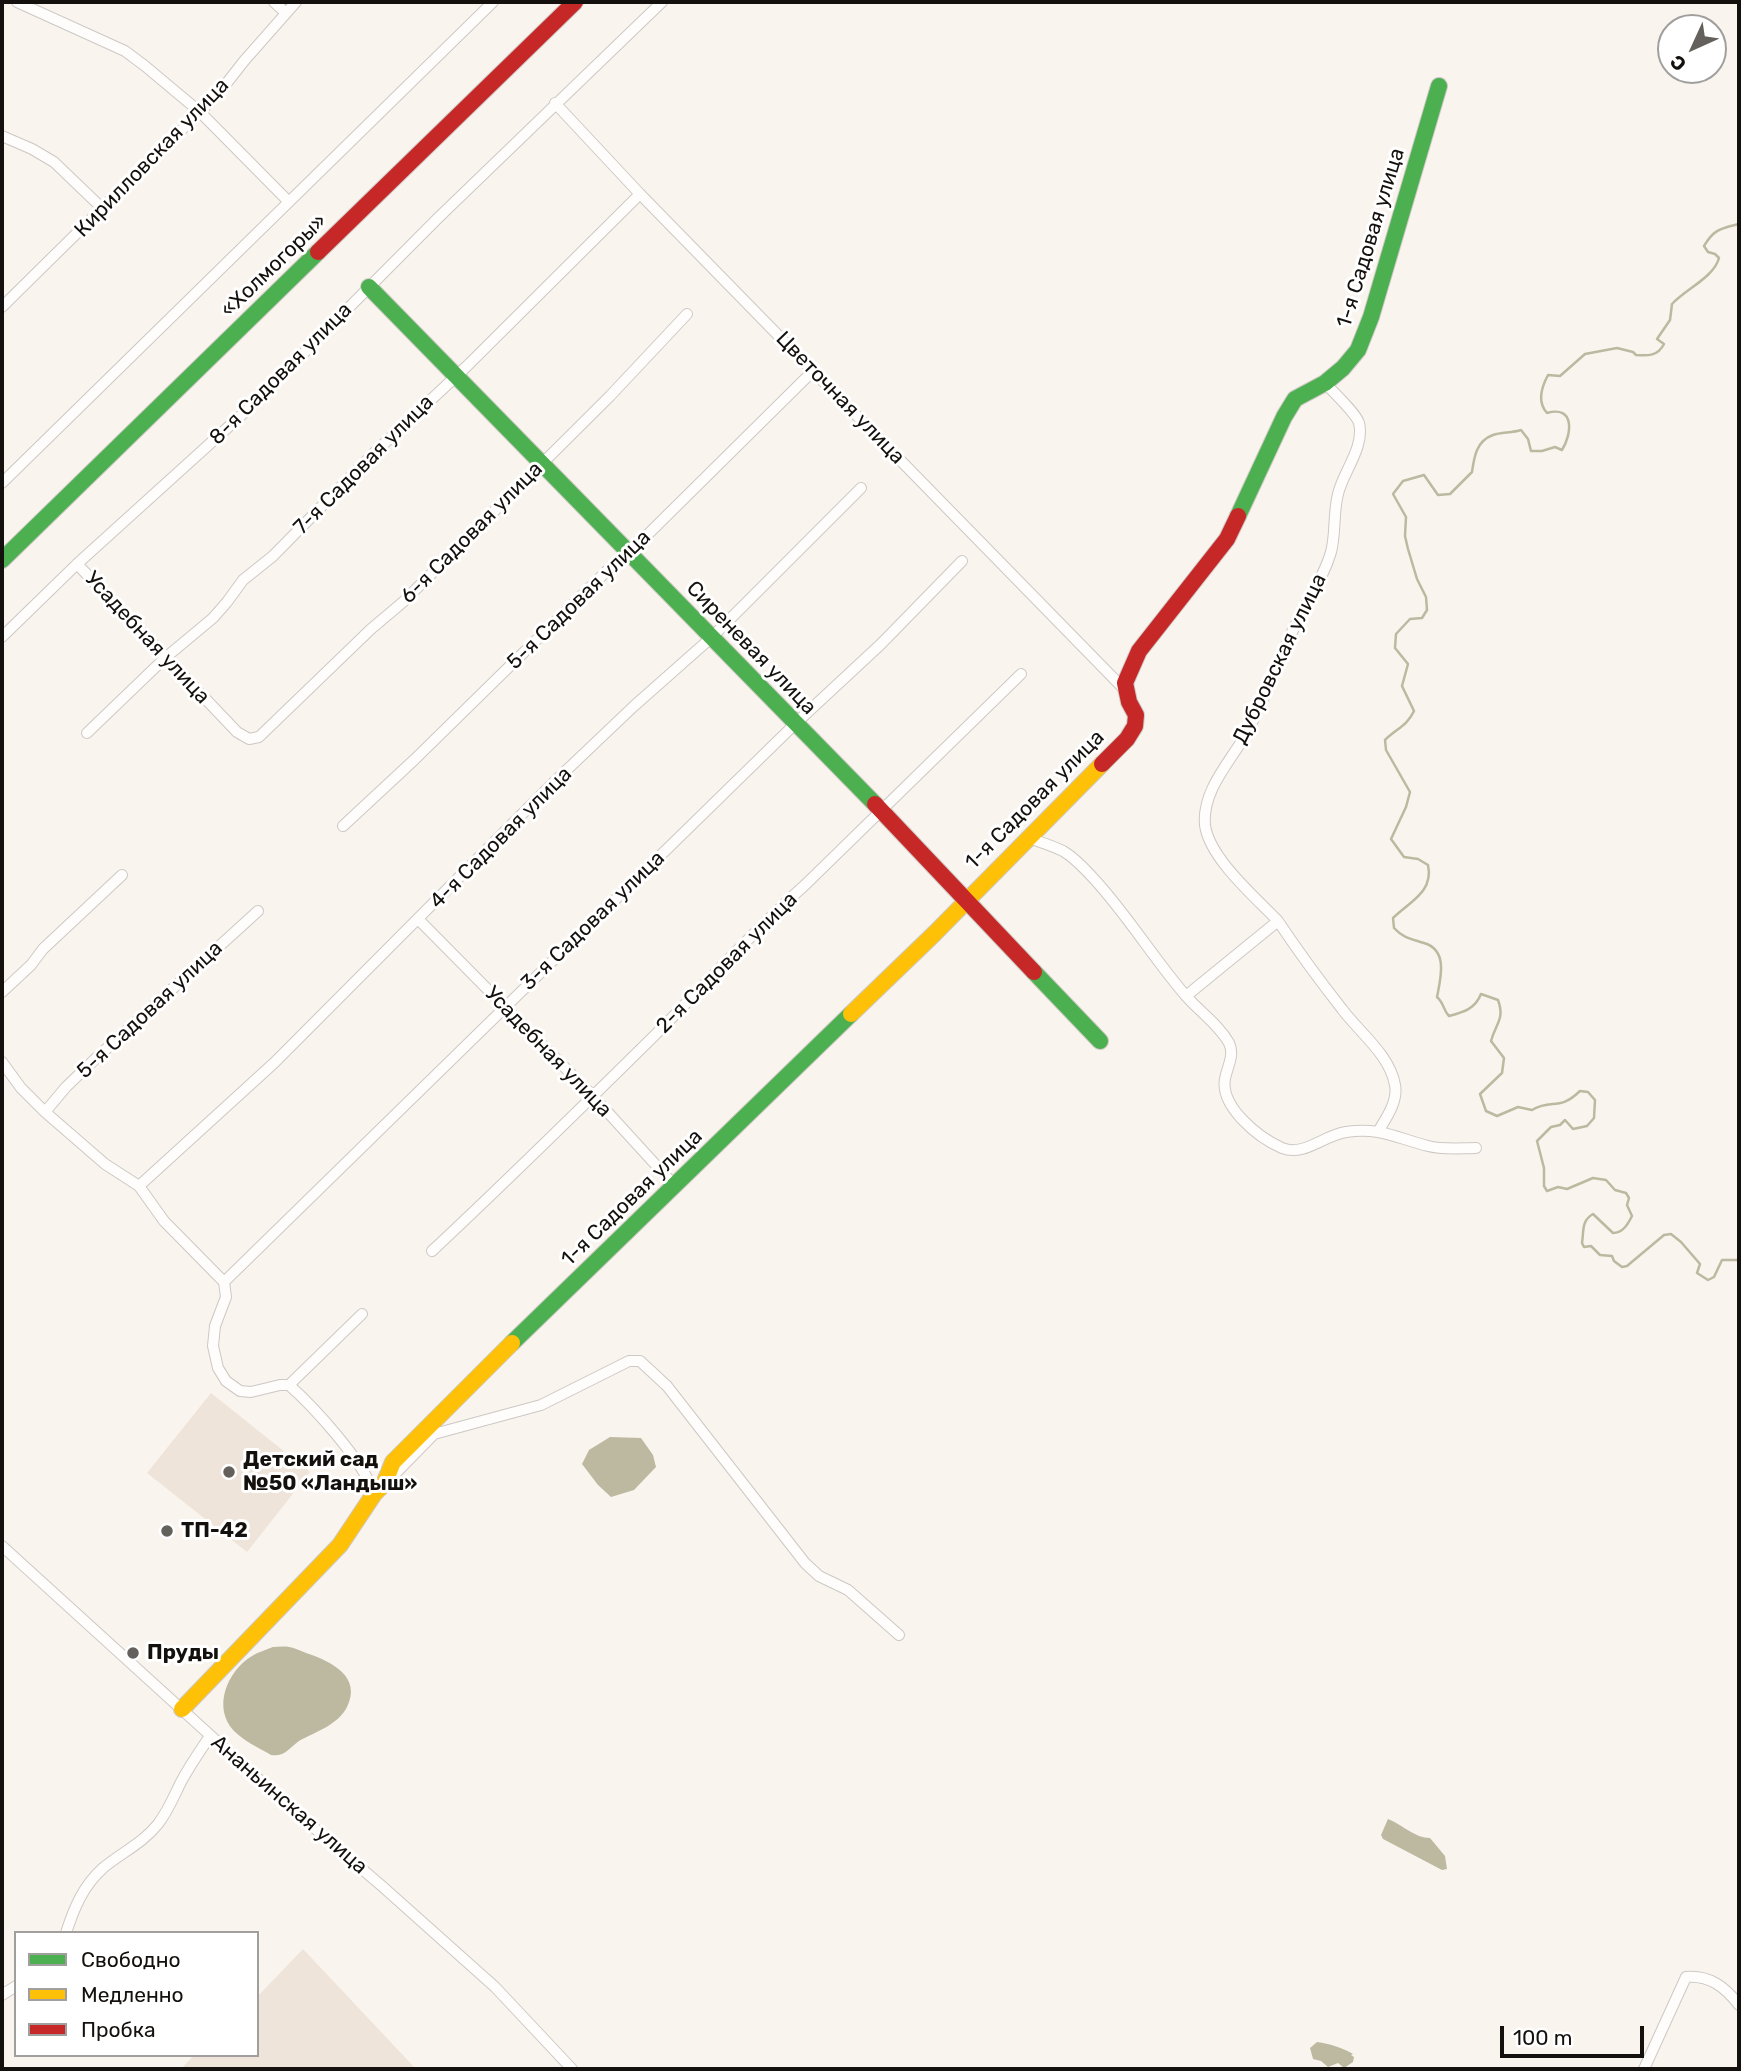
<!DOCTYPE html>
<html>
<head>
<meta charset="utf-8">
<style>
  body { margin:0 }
  #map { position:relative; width:1741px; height:2071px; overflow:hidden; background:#faf4ee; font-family:Rubik,sans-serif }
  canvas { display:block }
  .frame { position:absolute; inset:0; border:4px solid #14100d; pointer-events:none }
  .legend { position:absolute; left:14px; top:1931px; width:245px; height:126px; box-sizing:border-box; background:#fff; border:2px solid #a19f9e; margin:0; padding:9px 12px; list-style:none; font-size:21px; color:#14100d }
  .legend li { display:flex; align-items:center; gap:14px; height:35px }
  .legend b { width:35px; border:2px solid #a19f9e }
  .north { position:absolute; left:1657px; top:14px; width:70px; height:70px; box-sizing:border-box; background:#fff; border:2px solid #a19f9e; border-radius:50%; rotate:225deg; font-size:19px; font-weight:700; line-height:28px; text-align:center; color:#14100d }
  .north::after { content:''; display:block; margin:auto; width:24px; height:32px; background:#64605c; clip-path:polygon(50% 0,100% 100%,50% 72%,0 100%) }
  .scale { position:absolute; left:1500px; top:2026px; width:144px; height:32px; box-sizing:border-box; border:4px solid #14100d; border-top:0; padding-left:9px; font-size:21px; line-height:24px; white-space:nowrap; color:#14100d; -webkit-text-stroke:5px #fff; paint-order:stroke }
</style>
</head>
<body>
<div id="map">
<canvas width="1741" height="2071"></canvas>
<div class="frame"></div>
<ul class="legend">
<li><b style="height:9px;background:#4caf50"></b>Свободно</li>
<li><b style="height:9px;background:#ffc107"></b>Медленно</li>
<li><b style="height:9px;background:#c62828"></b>Пробка</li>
</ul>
<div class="north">С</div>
<div class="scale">100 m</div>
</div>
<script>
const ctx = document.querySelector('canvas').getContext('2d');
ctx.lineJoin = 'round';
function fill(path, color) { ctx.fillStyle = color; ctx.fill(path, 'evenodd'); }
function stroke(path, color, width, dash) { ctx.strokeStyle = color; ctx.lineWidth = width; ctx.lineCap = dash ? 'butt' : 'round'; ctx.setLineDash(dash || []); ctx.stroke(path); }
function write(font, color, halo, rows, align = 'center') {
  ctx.font = font + ' Rubik,sans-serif'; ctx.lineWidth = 6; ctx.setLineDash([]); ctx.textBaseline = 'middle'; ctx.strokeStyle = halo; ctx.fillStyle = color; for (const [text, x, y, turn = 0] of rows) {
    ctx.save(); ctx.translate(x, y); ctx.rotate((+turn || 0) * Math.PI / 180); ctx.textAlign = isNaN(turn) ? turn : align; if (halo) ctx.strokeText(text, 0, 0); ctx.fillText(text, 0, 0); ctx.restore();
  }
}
fill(new Path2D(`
  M211,1393L310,1472L247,1552L147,1473Z
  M303,1949L416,2069H181L194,2055H257V1997Z`), '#efe4d9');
fill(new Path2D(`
  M610,1437L641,1438L653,1455L656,1467L634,1490L611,1497L598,1485L582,1464L589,1450Z
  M273,1647C278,1647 284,1646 289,1647C296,1648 303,1652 309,1654C332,1662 362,1677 347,1707C338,1725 315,1732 299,1741C289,1748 285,1757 271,1755C259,1748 244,1741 234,1731C212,1708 227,1671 252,1656C258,1652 266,1650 273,1647Z
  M1388,1819C1403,1825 1415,1838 1430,1838L1445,1856L1447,1869L1442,1870L1383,1839L1381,1835Z
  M1317,2042C1330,2044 1341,2047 1353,2054L1351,2055L1354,2057L1353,2062L1344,2068L1338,2063L1328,2067L1321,2061L1313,2059L1310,2048Z`), '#bcb9a0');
stroke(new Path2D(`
  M1739,224C1720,229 1714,229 1704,246L1708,252L1715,254L1719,258C1714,277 1686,289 1672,304L1670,320L1657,339L1664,344C1658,356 1648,356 1636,355L1633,352L1617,348L1585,354L1560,376L1548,375C1541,388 1537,402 1547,413C1575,405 1572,434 1562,450L1555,447L1542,451H1531L1528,439L1521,430C1512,433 1501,432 1493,435C1476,441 1474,458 1472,472L1450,494L1438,495L1424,475L1403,481L1393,494L1406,517L1405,536L1408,549L1417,579L1426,597L1427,610L1422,618L1410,619L1396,634L1395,648L1408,664L1402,686L1414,711C1407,726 1396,729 1385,740L1386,750L1410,792L1406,807L1391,839L1404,857L1418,859L1428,865C1434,892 1409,902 1393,918L1394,928C1403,938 1412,939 1424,943C1448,950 1441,977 1437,997C1444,1003 1443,1010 1449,1016C1464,1012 1475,1009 1481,994L1498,1000C1505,1019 1496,1023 1491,1041L1504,1058L1502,1073L1480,1094L1486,1111L1497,1116L1518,1107L1532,1110C1553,1098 1558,1112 1580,1091L1588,1092L1595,1100L1594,1118L1587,1126L1573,1129L1565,1120L1560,1125L1551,1127L1537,1141L1544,1168V1186L1547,1191L1558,1187L1567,1189L1593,1178L1606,1180L1615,1190L1626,1193L1629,1198L1627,1205L1632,1216C1628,1224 1623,1233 1613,1233L1593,1214C1581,1221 1584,1231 1582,1243L1584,1247L1591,1246L1600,1255L1612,1256L1614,1261L1622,1267L1627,1266L1664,1235L1671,1234L1681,1242L1700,1264L1697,1273L1708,1280L1714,1277L1722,1260H1739`), '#bcb9a0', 2.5);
const street = new Path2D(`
  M17,2L125,51L145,66L200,112L289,202
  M274,2L286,13
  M555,103L640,194L1126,691
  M2,136L32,149L54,162L103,209
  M2,307L219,93L244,61L296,2
  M2,483L493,2
  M77,564L237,732L249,739L259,737L371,629L403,602L610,396L687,314
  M2,637L77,564L246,411L438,218L662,2
  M87,733L165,658L213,618L227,602L243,580L273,556L374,453L466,367L640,194
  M343,826L414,760L617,561L629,553L813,371
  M1029,838C1040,842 1053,846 1063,851C1075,858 1086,870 1095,880C1128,916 1154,959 1186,996C1200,1012 1219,1025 1229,1043C1235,1055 1227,1067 1225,1079C1220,1107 1259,1138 1282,1148C1304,1157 1324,1135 1346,1132C1381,1127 1396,1138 1428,1146C1443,1150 1461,1148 1476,1148
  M419,920L592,1095L675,1186
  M1278,921C1256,898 1209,858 1205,825C1202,792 1228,764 1243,739C1264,704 1276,664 1294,628C1306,601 1323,580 1331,552C1336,533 1333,513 1338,494C1343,472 1365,447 1359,423C1356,413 1333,392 1325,383
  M2,992L31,965L43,949L122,875
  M1186,996L1278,921C1298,951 1320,981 1342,1009C1359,1032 1390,1055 1395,1085C1398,1101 1387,1117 1379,1130
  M2,1062L21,1088L45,1112L105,1164L139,1186L164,1221L224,1282L226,1297L215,1326L213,1346L218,1368L226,1381L240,1391L251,1392L280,1385H289C314,1407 365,1463 374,1494
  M45,1112L66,1087L93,1061L258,911
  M139,1186L274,1063L553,783L634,706L712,637L861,488
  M432,1251C508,1180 581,1108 654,1036C705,985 752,932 805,885L1021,674
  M224,1282L796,723L881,644L962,561
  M289,1385L362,1314
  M389,1480L434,1434L541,1405L629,1361H640L667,1386L805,1563L819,1576L848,1590L899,1635
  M2,1546L277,1796L383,1887L495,1987L572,2069
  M66,1933C74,1908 83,1886 103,1868C121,1853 143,1843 158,1824C168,1811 174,1796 181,1782C190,1765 200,1751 210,1736
  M2,1995L16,1986
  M1644,2069L1686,1977C1710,1975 1725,1987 1739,2005`);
const fast = new Path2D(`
  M369,287L875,804
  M1238,516L1284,417L1295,399L1325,383L1343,368L1358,350L1371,317L1439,86
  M2,560L318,252
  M1034,972L1100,1041
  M512,1343L851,1014`);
const slow = new Path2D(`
  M851,1014L934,934L1102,764
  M182,1709L340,1545L374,1494L384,1484L393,1462L512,1343`);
const jam = new Path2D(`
  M318,252L575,2
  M1102,764L1127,739L1135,726L1136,715L1129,702L1125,683L1139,651L1227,539L1238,516
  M875,804L1034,972`);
stroke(street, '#ccc8c4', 12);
stroke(fast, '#ccc8c4', 18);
stroke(slow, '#ccc8c4', 18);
stroke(jam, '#ccc8c4', 18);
stroke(street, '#fefdfc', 10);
stroke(fast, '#4caf50', 16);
stroke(slow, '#ffc107', 16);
stroke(jam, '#c62828', 16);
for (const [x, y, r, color] of [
  [229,1472,7,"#64605c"],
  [167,1531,7,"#64605c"],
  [133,1653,7,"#64605c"]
]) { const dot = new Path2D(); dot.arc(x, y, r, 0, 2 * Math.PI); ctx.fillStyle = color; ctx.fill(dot); stroke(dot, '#fff', 2.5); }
write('21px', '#14100d', '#fff', [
  ["Кирилловская улица",152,158,-46],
  ["1-я Садовая улица",1371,238,-73],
  ["«Холмогоры»",274,266,-44],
  ["8-я Садовая улица",281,374,-45],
  ["Цветочная улица",840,398,46],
  ["7-я Садовая улица",364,465,-45],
  ["6-я Садовая улица",472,533,-45],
  ["5-я Садовая улица",579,600,-44],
  ["Усадебная улица",147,638,47],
  ["Сиреневая улица",751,648,46],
  ["Дубровская улица",1280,659,-64],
  ["1-я Садовая улица",1035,800,-45],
  ["4-я Садовая улица",501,838,-45],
  ["3-я Садовая улица",593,921,-44],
  ["2-я Садовая улица",727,963,-45],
  ["5-я Садовая улица",150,1010,-43],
  ["Усадебная улица",548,1052,46],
  ["1-я Садовая улица",632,1198,-44],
  ["Ананьинская улица",289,1805,41]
]);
write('bold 21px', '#14100d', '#fff', [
  ["Детский сад",243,1460],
  ["№50 «Ландыш»",243,1484],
  ["ТП-42",181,1531],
  ["Пруды",147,1653]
], 'left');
</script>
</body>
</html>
